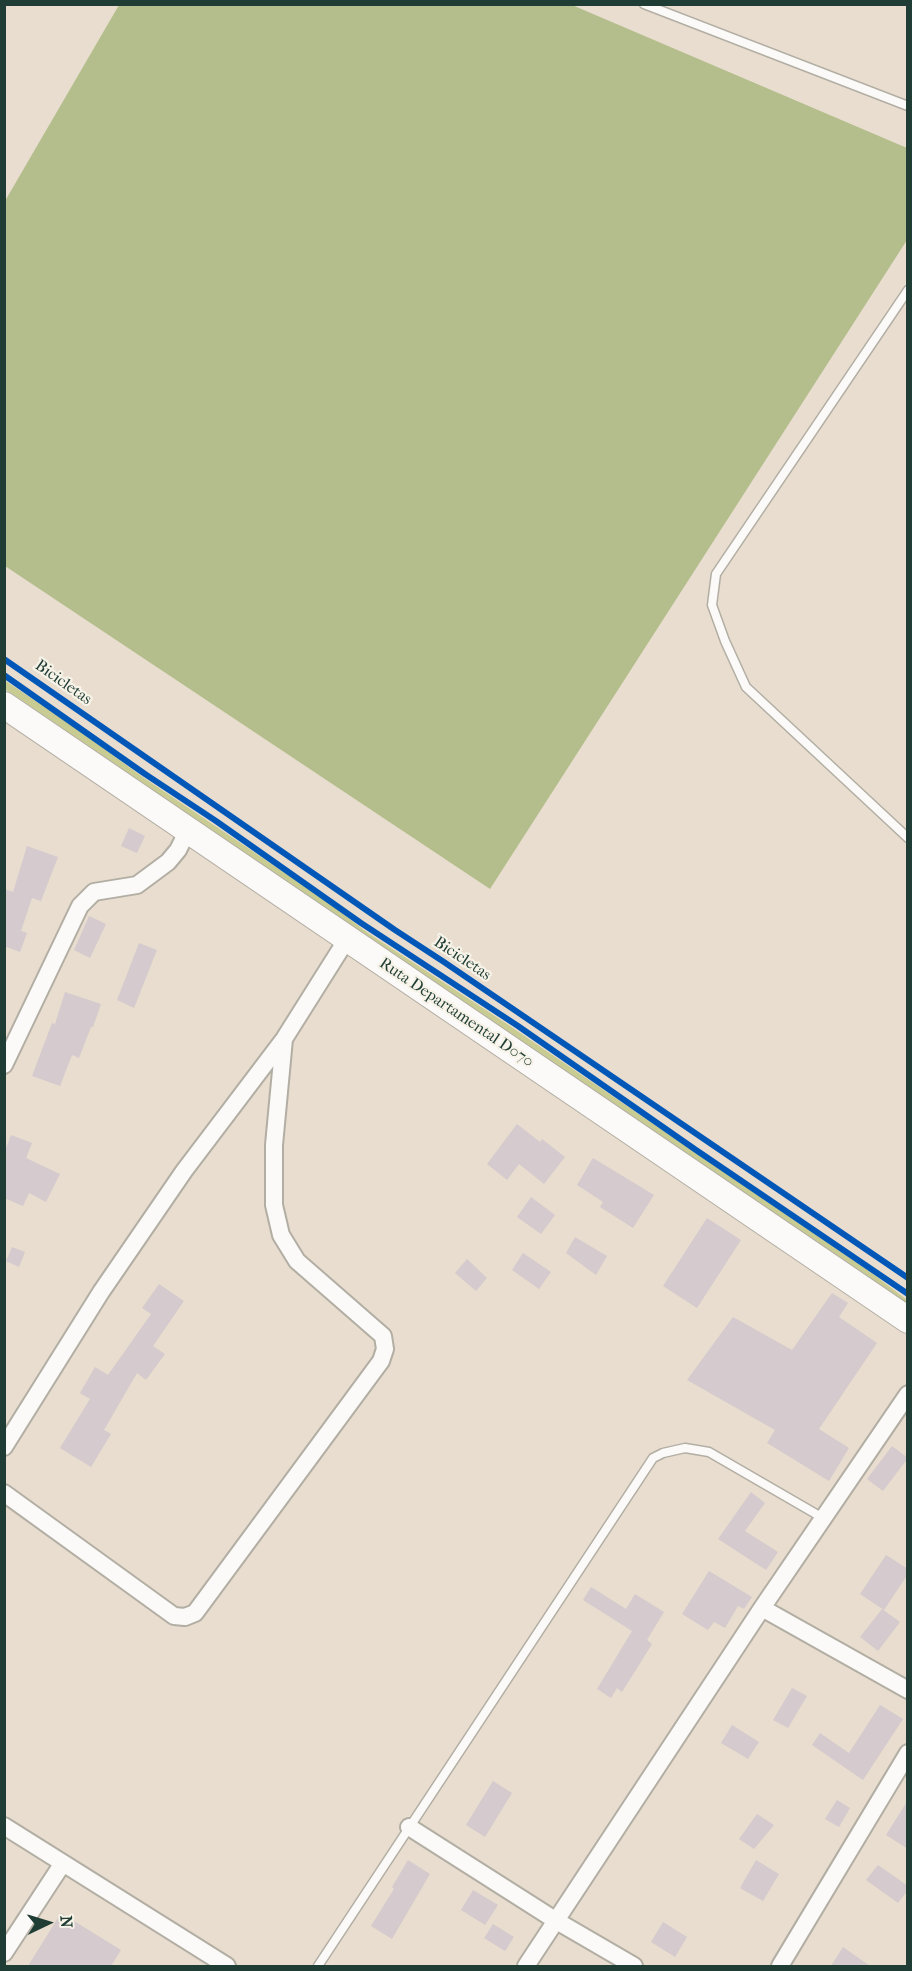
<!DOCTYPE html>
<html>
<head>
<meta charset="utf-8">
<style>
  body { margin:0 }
  #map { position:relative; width:912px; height:1971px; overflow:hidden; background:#e8ddce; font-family:"IM FELL French Canon",serif }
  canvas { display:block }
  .frame { position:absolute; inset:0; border:6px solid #1f3d34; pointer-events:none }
  .north { position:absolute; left:18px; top:1893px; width:60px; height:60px; -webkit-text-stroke:4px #f7f3e8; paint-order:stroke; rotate:86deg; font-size:16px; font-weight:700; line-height:24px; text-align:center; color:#1f3d34 }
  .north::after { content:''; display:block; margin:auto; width:21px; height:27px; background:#1f3d34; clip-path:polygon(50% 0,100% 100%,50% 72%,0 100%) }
</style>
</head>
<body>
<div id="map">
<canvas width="912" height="1971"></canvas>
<div class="frame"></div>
<div class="north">N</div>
</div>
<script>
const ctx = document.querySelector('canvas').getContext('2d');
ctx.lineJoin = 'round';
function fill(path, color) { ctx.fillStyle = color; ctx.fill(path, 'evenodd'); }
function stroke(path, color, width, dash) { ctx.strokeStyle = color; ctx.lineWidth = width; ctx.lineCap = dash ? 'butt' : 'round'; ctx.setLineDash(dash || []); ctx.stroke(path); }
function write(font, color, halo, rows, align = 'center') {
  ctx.font = font + ' "IM FELL French Canon",serif'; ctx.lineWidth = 4.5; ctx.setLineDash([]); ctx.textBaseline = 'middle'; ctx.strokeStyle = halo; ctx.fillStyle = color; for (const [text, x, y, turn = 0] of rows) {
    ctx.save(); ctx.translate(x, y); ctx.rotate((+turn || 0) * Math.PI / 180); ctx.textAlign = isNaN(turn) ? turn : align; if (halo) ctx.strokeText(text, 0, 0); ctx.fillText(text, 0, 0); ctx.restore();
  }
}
fill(new Path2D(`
  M4,680L70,724L144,778L322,898L368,933L504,1022L873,1274L907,1300V1309L5,689Z`), '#c8cb92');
fill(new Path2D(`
  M119,5H572L907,148V240L490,889L5,566V201Z`), '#b4be8c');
fill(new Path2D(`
  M129,828L145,836L137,853L121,846Z
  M27,846L58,857L41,901L32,898L21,931L27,933L20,952L4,946V889L13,892Z
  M89,916L106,924L90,958L74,950Z
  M139,943L157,950L134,1008L117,1000Z
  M65,992L101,1004L93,1027H91L79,1058L72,1055L60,1086L32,1076L52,1023L55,1024Z
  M517,1124L540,1142L542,1139L565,1157L544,1184L519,1164L507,1180L487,1164Z
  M11,1135L32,1143L26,1158L60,1174L46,1202L29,1193L23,1206L4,1198V1153Z
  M593,1158L654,1195L633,1228L600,1207L603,1202L577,1185Z
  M531,1197L555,1215L541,1234L517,1217Z
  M707,1218L741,1240L697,1308L663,1286Z
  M575,1237L607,1256L596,1275L566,1253Z
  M12,1247L25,1252L19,1267L6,1261Z
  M523,1253L551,1272L539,1289L512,1270Z
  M467,1259L487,1278L476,1291L455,1273Z
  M159,1284L184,1301L153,1346L165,1354L146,1380L137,1373L104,1430L111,1434L91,1467L60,1448L90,1399L80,1393L95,1367L108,1375L151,1314L142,1308Z
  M832,1293L848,1303L839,1317L877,1343L819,1429L849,1448L829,1481L767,1443L775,1430L687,1380L733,1317L792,1350Z
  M892,1446L908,1458L883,1491L867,1479Z
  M751,1492L765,1503L745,1531L778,1552L766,1570L718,1539Z
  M886,1555L908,1569V1574L884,1610L860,1594Z
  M709,1571L752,1597L744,1609L738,1606L725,1628L714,1622L708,1630L682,1614Z
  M591,1587L626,1609L635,1594L664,1612L647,1640L652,1644L639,1665L622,1692L617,1688L611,1698L597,1689L632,1631L583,1600Z
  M882,1609L900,1622L878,1651L860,1637Z
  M792,1688L807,1696L788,1728L773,1720Z
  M880,1705L903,1719L863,1780L812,1745L820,1733L849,1753Z
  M732,1725L759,1742L748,1759L721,1743Z
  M493,1781L512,1793L485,1837L466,1825Z
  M837,1800L850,1808L839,1827L825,1819Z
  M908,1800V1849L886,1835Z
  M757,1814L774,1825L754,1849L739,1839Z
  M408,1860L430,1874L392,1939L371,1926L394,1889L392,1887Z
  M756,1860L779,1874L763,1901L740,1888Z
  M878,1865L908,1886V1890L898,1903L866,1880Z
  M473,1890L498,1905L485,1925L461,1910Z
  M61,1913L121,1950L111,1966H28Z
  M663,1922L687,1937L675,1957L651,1942Z
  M493,1924L514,1937L505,1951L484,1938Z
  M843,1947L870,1966H831Z`), '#d5cacd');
const service = new Path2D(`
  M644,4L908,106
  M908,290L716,574L712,605L725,641L746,687L908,838
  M318,1966L653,1458L663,1453L685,1448L709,1452L823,1518`);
const minor = new Path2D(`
  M4,1065L80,906L94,892L137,885L168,862L178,850L188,830
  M4,1447L101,1292L184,1171L284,1039L347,939
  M4,1493L174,1616L185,1617L195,1613L381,1361L385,1349L383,1336L297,1261L281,1235L274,1205V1145L284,1039
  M762,1608L908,1690
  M4,1826L227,1966
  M409,1827L555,1920L634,1966
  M4,1953L63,1863
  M526,1966L762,1608L908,1394
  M780,1966L908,1753`);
const primary = new Path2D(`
  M4,705L908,1320`);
stroke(service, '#b2aea4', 11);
stroke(minor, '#b2aea4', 20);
stroke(primary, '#b2aea4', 28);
stroke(service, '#fcfaf8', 8);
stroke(minor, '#fcfaf8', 16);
stroke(primary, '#fcfaf8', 26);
stroke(new Path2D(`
  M4,659L395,930L444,962L908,1278
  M4,675L145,774L216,821L361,923L518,1026L696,1150L908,1294`), '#0057b8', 6);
write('16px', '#1f3d34', '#f7f3e8', [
  ["Bicicletas",63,683,35],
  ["Bicicletas",462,959,34],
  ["Ruta Departamental D070",456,1013,34]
]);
</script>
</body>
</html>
